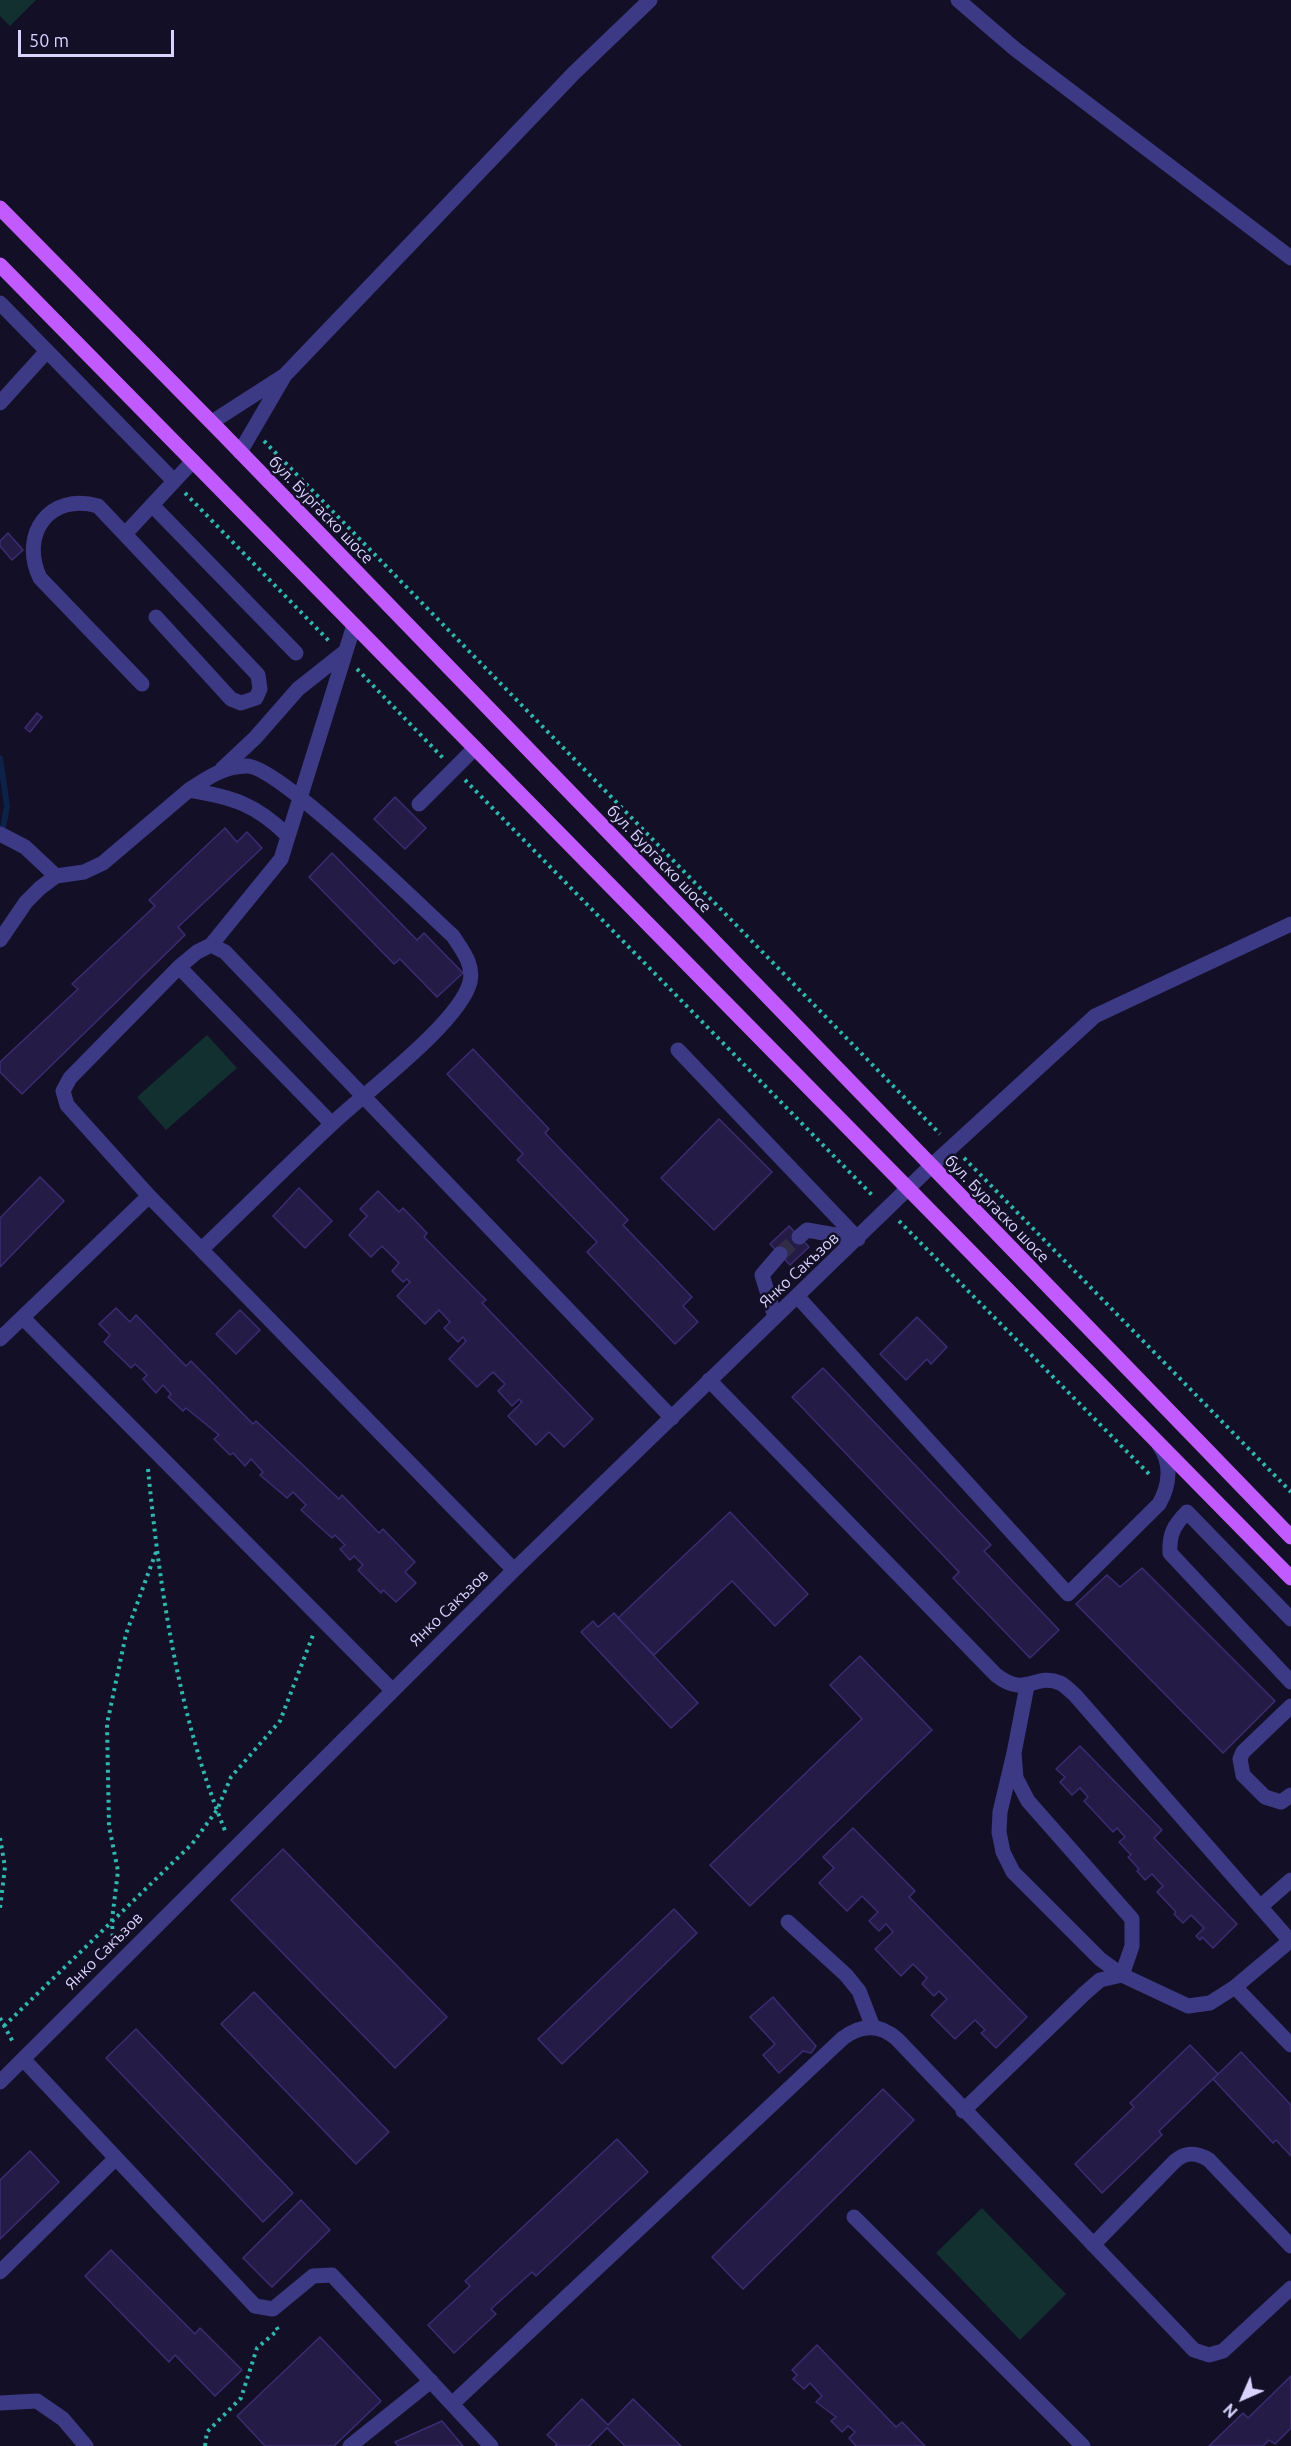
<!DOCTYPE html>
<html>
<head>
<meta charset="utf-8">
<style>
  body { margin:0 }
  #map { position:relative; width:1291px; height:2446px; overflow:hidden; background:#130f26; font-family:Ubuntu,sans-serif }
  canvas { display:block }
  .north { position:absolute; left:1213px; top:2368px; width:60px; height:60px; -webkit-text-stroke:4px #130f26; paint-order:stroke; rotate:225deg; font-size:16px; font-weight:700; line-height:24px; text-align:center; color:#d9d4ff }
  .north::after { content:''; display:block; margin:auto; width:21px; height:27px; background:#d9d4ff; clip-path:polygon(50% 0,100% 100%,50% 72%,0 100%) }
  .scale { position:absolute; left:18px; top:30px; width:156px; height:27px; box-sizing:border-box; border:3px solid #d9d4ff; border-top:0; padding-left:8px; font-size:18px; line-height:21px; white-space:nowrap; color:#d9d4ff; -webkit-text-stroke:4px #130f26; paint-order:stroke }
</style>
</head>
<body>
<div id="map">
<canvas width="1291" height="2446"></canvas>
<div class="north">N</div>
<div class="scale">50 m</div>
</div>
<script>
const ctx = document.querySelector('canvas').getContext('2d');
ctx.lineJoin = 'round';
function fill(path, color) { ctx.fillStyle = color; ctx.fill(path, 'evenodd'); }
function stroke(path, color, width, dash) { ctx.strokeStyle = color; ctx.lineWidth = width; ctx.lineCap = dash ? 'butt' : 'round'; ctx.setLineDash(dash || []); ctx.stroke(path); }
function write(font, color, halo, rows, align = 'center') {
  ctx.font = font + ' Ubuntu,sans-serif'; ctx.lineWidth = 5; ctx.setLineDash([]); ctx.textBaseline = 'middle'; ctx.strokeStyle = halo; ctx.fillStyle = color; for (const [text, x, y, turn = 0] of rows) {
    ctx.save(); ctx.translate(x, y); ctx.rotate((+turn || 0) * Math.PI / 180); ctx.textAlign = isNaN(turn) ? turn : align; if (halo) ctx.strokeText(text, 0, 0); ctx.fillText(text, 0, 0); ctx.restore();
  }
}
fill(new Path2D(`
  M0,0H36L10,26L0,16Z
  M207,1035L237,1068L166,1130L137,1097Z
  M982,2208L1066,2294L1020,2340L936,2253Z`), '#12302f');
stroke(new Path2D(`
  M0,758L7,806L2,833`), '#0c2248', 6);
const building = new Path2D(`
  M8,533L23,550L12,560L0,546V541Z
  M37,713L42,717L30,732L25,728Z
  M395,797L426,828L405,849L374,819Z
  M225,828L237,842L247,832L262,848L178,927L185,935L22,1094L0,1072V1062L78,989L72,984L155,906L149,900Z
  M332,853L417,940L424,933L463,973L437,997L400,959L394,964L309,877Z
  M473,1049L549,1129L545,1133L628,1220L623,1225L692,1297L683,1306L698,1322L675,1344L587,1252L597,1242L517,1160L523,1154L447,1074Z
  M719,1119L772,1172L714,1230L661,1178Z
  M40,1177L64,1201L0,1267V1218Z
  M299,1188L332,1221L305,1248L273,1216Z
  M378,1191L399,1212L403,1208L427,1233L424,1237L486,1300L482,1303L593,1419L564,1447L549,1432L536,1445L508,1416L522,1402L519,1399L512,1406L498,1391L505,1384L493,1372L477,1387L449,1359L466,1341L463,1337L458,1342L444,1328L450,1322L439,1310L425,1324L397,1296L410,1282L407,1279L403,1282L392,1271L399,1263L382,1246L371,1257L349,1235L367,1216L360,1209Z
  M789,1226L809,1247L790,1265L770,1244Z
  M116,1308L130,1322L136,1315L186,1366L191,1361L253,1424L256,1421L339,1499L342,1495L379,1533L383,1529L415,1562L405,1572L416,1583L396,1602L383,1590L381,1593L358,1570L363,1565L354,1556L350,1560L340,1549L345,1545L335,1535L332,1538L301,1510L306,1505L293,1492L287,1498L260,1475L263,1472L251,1459L245,1466L233,1453L230,1455L214,1439L219,1435L186,1408L183,1411L168,1397L171,1394L163,1385L156,1393L143,1379L147,1375L135,1364L131,1368L104,1342L110,1335L99,1324Z
  M240,1310L260,1330L236,1354L216,1334Z
  M917,1317L947,1347L931,1364L927,1359L906,1380L880,1354Z
  M823,1368L991,1545L984,1551L1059,1630L1030,1658L953,1578L959,1572L792,1397Z
  M730,1512L808,1594L775,1626L732,1581L654,1655L618,1618Z
  M1142,1568L1275,1701L1223,1753L1076,1604L1107,1575L1120,1587Z
  M614,1613L698,1703L671,1728L581,1632L593,1621L598,1627Z
  M860,1656L932,1730L750,1906L710,1865L862,1719L830,1685Z
  M1080,1746L1162,1830L1154,1838L1237,1924L1213,1948L1202,1937L1200,1940L1196,1936L1204,1928L1191,1915L1183,1923L1174,1914L1176,1912L1157,1892L1163,1886L1152,1874L1145,1880L1137,1871L1139,1869L1128,1857L1131,1855L1119,1842L1125,1837L1117,1828L1113,1832L1084,1801L1088,1797L1080,1788L1072,1795L1060,1782L1065,1777L1056,1769Z
  M853,1828L915,1891L909,1897L1027,2017L996,2048L981,2033L985,2030L975,2020L955,2039L931,2015L947,1999L939,1991L934,1996L922,1984L927,1978L913,1964L901,1976L875,1949L893,1932L886,1924L879,1931L869,1921L878,1912L862,1896L847,1911L819,1883L834,1868L823,1857Z
  M283,1849L447,2017L395,2068L231,1900Z
  M674,1909L697,1933L562,2064L538,2039Z
  M254,1992L389,2132L356,2164L221,2024Z
  M773,1997L816,2046L811,2053L803,2051L779,2073L763,2055L775,2044L750,2017Z
  M136,2029L293,2193L263,2222L106,2058Z
  M1190,2045L1218,2074L1159,2131L1162,2135L1102,2193L1075,2164L1134,2107L1130,2103Z
  M1241,2052L1291,2105V2156L1276,2140L1273,2143L1213,2079Z
  M883,2089L914,2120L743,2289L712,2257Z
  M617,2139L648,2172L536,2276L532,2272L491,2309L496,2314L454,2353L428,2325L470,2286L465,2281Z
  M30,2151L59,2182L0,2239V2180Z
  M301,2200L330,2230L272,2287L243,2258Z
  M111,2250L195,2334L200,2328L242,2370L215,2396L175,2355L169,2362L85,2276Z
  M320,2337L381,2401L334,2446H265L237,2416Z
  M817,2345L896,2427L902,2422L925,2446H856L849,2438L855,2432L848,2426L842,2432L831,2421L836,2417L816,2402L822,2396L810,2383L804,2389L793,2379L797,2375L792,2370Z
  M1291,2376V2428L1275,2444L1269,2440L1263,2446H1209L1243,2413L1248,2418Z
  M582,2399L608,2425L633,2399L681,2446H625L607,2428L589,2446H555L557,2444L547,2435Z
  M442,2421L463,2446H398L395,2442Z`);
fill(building, '#241b47');
stroke(building, '#3b2d73', 1.5);
stroke(new Path2D(`
  M780,1254L799,1237`), '#312d47', 15, [15, 8]);
stroke(new Path2D(`
  M264,441L940,1134
  M185,493L330,642
  M357,669L443,758
  M465,780L874,1197
  M964,1158L1291,1492
  M899,1221L1151,1476
  M148,1469C160,1592 179,1719 226,1833
  M0,1838L5,1867L0,1908
  M113,1944L112,1920L118,1871L109,1826L107,1724L126,1634L156,1552
  M0,2018L14,2044
  M4,2026L192,1844L217,1810L231,1777L280,1721L313,1635
  M205,2446L207,2432L241,2398L257,2348L278,2330L276,2326`), '#2fb8b0', 4, [3, 4.5]);
stroke(new Path2D(`
  M958,0L1015,49L1291,258
  M0,303L47,351
  M285,375L574,73L650,0
  M0,403L47,351L174,481
  M212,422L285,375L240,452
  M152,505L296,653
  M126,533L193,461
  M142,684L40,578C19,534 50,492 98,506L258,675L260,689L256,698L241,703L231,699L156,617
  M222,769L255,738L298,689L346,651
  M189,790C207,778 224,766 247,766C279,766 421,907 453,936C462,950 474,964 470,982C460,1022 367,1091 334,1122C290,1163 247,1206 203,1248
  M419,804L475,748
  M0,834L25,847L56,876
  M0,940L26,902L40,888L56,876L84,872L103,863L189,790C232,797 256,804 288,836
  M211,945L281,859L354,625
  M179,967L332,1124
  M678,1050L858,1239
  M799,1237L807,1230L858,1239
  M797,1296L1068,1594L1159,1504C1170,1485 1172,1463 1159,1445
  M775,1317L762,1275L780,1254
  M23,1318L391,1689
  M0,1339L149,1196
  M709,1380L996,1675C1027,1699 1034,1672 1060,1683C1065,1685 1070,1691 1075,1695L1291,1942
  M514,1570L149,1196L67,1105L63,1091L70,1078L179,967L197,952L211,945L225,952L672,1418
  M1291,1619L1187,1512C1174,1525 1169,1534 1170,1553L1291,1682
  M1027,1686L1014,1753L1016,1778L1028,1801L1132,1919V1946L1122,1975
  M1291,1706L1243,1752L1240,1759L1243,1775L1265,1797L1281,1802L1291,1795
  M1014,1753L1000,1812L999,1832L1003,1852L1013,1872L1100,1959L1122,1975L1188,2006L1210,2003L1235,1987L1291,1940
  M1260,1907L1291,1880
  M788,1922L846,1975L859,1991L873,2027
  M1235,1987L1291,2045
  M23,2059L255,2306L273,2309L313,2276L332,2275L491,2446
  M0,2082L514,1570L930,1167L1095,1016L1291,924
  M963,2111L1085,1993L1100,1980L1122,1975
  M854,2217L1083,2446
  M1093,2245L1175,2161C1186,2152 1196,2152 1209,2160L1291,2246
  M0,2272L115,2159
  M0,2403L37,2401L63,2419L86,2446
  M452,2404L843,2038C862,2024 880,2024 897,2039L1194,2350L1209,2355L1223,2351L1291,2288
  M350,2446L431,2381`), '#3d3a85', 15);
stroke(new Path2D(`
  M0,208L221,432L1291,1537
  M0,265L1291,1578`), '#c25bff', 15);
write('16px', '#d9d4ff', '#130f26', [
  ["бул. Бургаско шосе",321,510,46],
  ["бул. Бургаско шосе",659,859,46],
  ["бул. Бургаско шосе",997,1209,46],
  ["Янко Сакъзов",799,1270,-43],
  ["Янко Сакъзов",449,1608,-44],
  ["Янко Сакъзов",104,1951,-45]
]);
</script>
</body>
</html>
